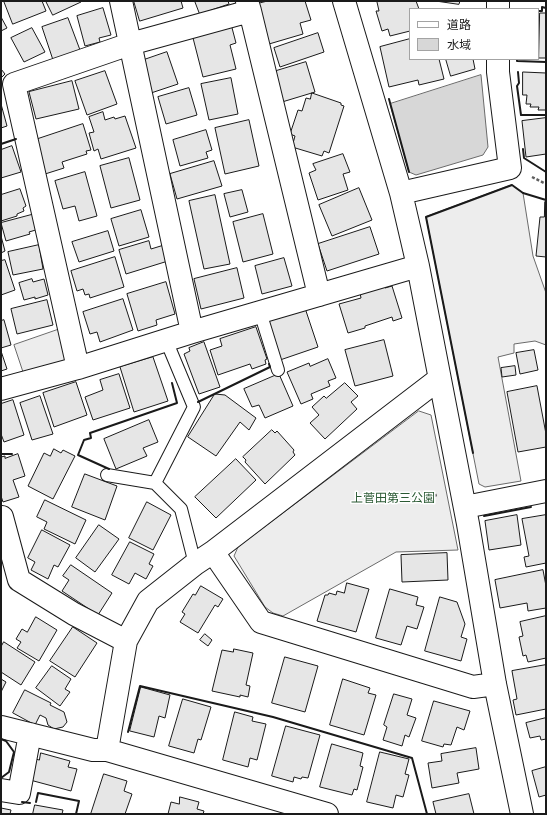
<!DOCTYPE html>
<html>
<head>
<meta charset="utf-8">
<style>
  body { margin:0 }
  #map { position:relative; width:547px; height:815px; overflow:hidden; background:#fff; font-family:"Titillium Web","Noto Sans JP",sans-serif }
  canvas { display:block }
  .frame { position:absolute; inset:0; border:2px solid #1a1a1a; pointer-events:none }
  .legend { position:absolute; left:409px; top:8px; width:130px; height:52px; box-sizing:border-box; background:#fff; border:1px solid #a3a3a3; margin:0; padding:5px 7px; list-style:none; font-size:12px; color:#1a1a1a }
  .legend li { display:flex; align-items:center; gap:8px; height:20px }
  .legend b { width:20px; border:1px solid #a3a3a3 }
</style>
</head>
<body>
<div id="map">
<canvas width="547" height="815"></canvas>
<div class="frame"></div>
<ul class="legend">
<li><b style="height:5px;background:#fff"></b>道路</li>
<li><b style="height:11px;background:#d7d7d7"></b>水域</li>
</ul>
</div>
<script>
const ctx = document.querySelector('canvas').getContext('2d');
ctx.lineJoin = 'round';
function fill(path, color) { ctx.fillStyle = color; ctx.fill(path, 'evenodd'); }
function stroke(path, color, width, dash) { ctx.strokeStyle = color; ctx.lineWidth = width; ctx.lineCap = dash ? 'butt' : 'round'; ctx.setLineDash(dash || []); ctx.stroke(path); }
function write(font, color, halo, rows, align = 'center') {
  ctx.font = font + ' "Titillium Web","Noto Sans JP",sans-serif'; ctx.lineWidth = 3; ctx.setLineDash([]); ctx.textBaseline = 'middle'; ctx.strokeStyle = halo; ctx.fillStyle = color; for (const [text, x, y, turn = 0] of rows) {
    ctx.save(); ctx.translate(x, y); ctx.rotate((+turn || 0) * Math.PI / 180); ctx.textAlign = isNaN(turn) ? turn : align; if (halo) ctx.strokeText(text, 0, 0); ctx.fillText(text, 0, 0); ctx.restore();
  }
}
const built = new Path2D(`
  M512,185L523,193L533,256L546,293V345L535,341L514,344V353L498,357L521,481L485,487L479,484L426,217Z
  M63,328L70,350L63,362L24,375L14,345Z
  M419,411L431,415L458,550L396,552L283,616L273,613L265,607L234,556L238,547Z`);
fill(built, '#ededed');
stroke(built, '#6a6a6a', 1);
const water = new Path2D(`
  M481,75L488,147L483,155L416,175L409,172L390,104Z`);
fill(water, '#d7d7d7');
stroke(water, '#6a6a6a', 1);
const building = new Path2D(`
  M4,1H42L46,11L13,24Z
  M46,1H80L81,2L53,15Z
  M134,1H181L183,8L140,21Z
  M195,1H228L229,4L200,14Z
  M268,1H305L311,20L300,23L303,34L269,44L257,4Z
  M380,1H416L419,9H410V31L390,36L388,29L382,31L376,11H379L377,2Z
  M436,1H460L459,4Z
  M103,8L111,35L99,38L100,42L85,46L77,16Z
  M540,13H546V58H539Z
  M1,17L7,28L1,31Z
  M68,18L80,50L53,60L42,27Z
  M231,24L236,43L230,45L236,69L203,77L192,34Z
  M32,28L45,52L24,62L11,38Z
  M318,33L324,52L280,67L274,48Z
  M410,39V59H439L444,79L419,85L418,80L389,87L380,47Z
  M167,52L178,84L151,93L141,61Z
  M446,59H473L475,69L451,76Z
  M306,62L315,92L282,102L273,72Z
  M1,69L5,74L1,78Z
  M105,71L117,104L87,115L75,81Z
  M523,72L546,73V110H538L539,107H530L531,104H526L527,95H523Z
  M231,78L238,114L209,120L201,84Z
  M72,81L79,109L36,119L29,92Z
  M189,88L197,115L166,124L158,97Z
  M312,93L341,103V105L344,106L329,153L324,151L322,156L292,147L295,136L290,134L298,110L302,111L306,98L310,99Z
  M1,104L7,126L1,128Z
  M103,112L105,120L114,117L115,119L125,116L136,148L101,159L98,149L94,151L89,133L94,132L89,117Z
  M546,118V154L526,157L522,121Z
  M249,120L259,166L225,174L215,128Z
  M83,124L91,150L86,151L87,154L62,162L64,168L45,174L35,140Z
  M206,130L212,150L206,152L208,158L180,166L173,140Z
  M12,146L21,172L1,178V150Z
  M343,154L350,172L343,174L348,190L318,200L309,173L316,170L313,164Z
  M129,158L140,200L111,208L100,166Z
  M214,161L222,186L177,199L170,174Z
  M85,172L97,216L79,221L75,206L63,209L55,181Z
  M359,188L372,220L332,236L319,205Z
  M20,189L26,206L23,208L24,211L17,214V216L1,221V195Z
  M242,190L248,212L230,217L224,194Z
  M215,195L230,264L204,269L189,201Z
  M545,202L546,203V257L536,256L540,217H544Z
  M141,210L149,237L119,246L111,219Z
  M35,214L39,229L29,232L30,234L6,241L1,223Z
  M263,214L273,254L243,262L233,222Z
  M370,227L379,254L327,271L318,244Z
  M108,231L114,251L79,262L72,242Z
  M1,236L5,251L1,253Z
  M149,241L151,249L164,245L168,261L126,274L119,250Z
  M39,245L43,269L13,275L8,252Z
  M115,257L124,287L90,298L89,294L85,295L83,289L77,291L71,271Z
  M284,258L292,286L262,294L255,266Z
  M5,260L15,290L1,295V261Z
  M237,268L244,298L201,309L194,279Z
  M32,279L33,282L44,279L48,295L35,299V297L24,300L19,283Z
  M166,282L175,314L156,320L157,325L138,331L127,294Z
  M384,286L385,288L392,286L402,318L393,321L392,317L365,326V328L348,333L339,304L361,298L360,293Z
  M123,299L133,330L100,342L97,332L90,334L83,312Z
  M47,300L53,325L17,334L11,309Z
  M305,308L318,347L280,360L266,321Z
  M4,320L11,345L1,348V321Z
  M256,327L267,359L265,360L266,364L252,369L250,364L218,375L210,350L222,346L220,339Z
  M384,340L393,376L355,386L345,350Z
  M204,342L220,387L199,394L184,354L190,351L189,348Z
  M534,350L538,370L520,374L516,353Z
  M1,351L7,369L1,371Z
  M153,357L168,401L134,412L120,367Z
  M328,359L336,378L328,381L330,386L311,394L313,399L301,404L287,372L309,363L310,366Z
  M515,366L516,375L502,377L501,368Z
  M119,374L130,408L93,420L85,397L103,390L100,380Z
  M279,374L293,406L265,418L259,405L252,407L244,389Z
  M76,382L87,415L54,427L43,393Z
  M345,383L358,396L351,402L357,409L325,439L310,423L319,415L312,407L324,396L326,398Z
  M537,386L546,434V447L518,452L507,392Z
  M215,394L225,395L256,418L249,430L240,422L216,456L188,437Z
  M40,396L53,434L32,440L20,403Z
  M13,400L24,435L4,442L1,434V404Z
  M149,420L158,442L143,448L147,456L116,469L104,439Z
  M272,430L275,433L277,431L294,450L293,452L295,455L265,484L245,462L246,460L243,457Z
  M54,449L61,453L63,450L75,456L53,499L28,486L44,453L50,456Z
  M18,454L25,476L13,480L19,497L3,502L1,496V457L5,456V458Z
  M236,459L256,480L216,518L195,497Z
  M85,474L117,486L105,520L72,507Z
  M45,500L86,520L75,544L44,529L47,522L37,517Z
  M147,502L171,515L153,550L129,538Z
  M517,515L521,545L489,550L485,521Z
  M546,515V563L526,567L524,557L529,556L522,519Z
  M99,525L119,539L95,572L76,558Z
  M42,530L70,545L58,567L54,565L48,579L31,570L35,562L28,558Z
  M130,542L154,554L149,564L153,566L146,579L135,573L129,584L112,575Z
  M447,553L448,580L402,582L401,555Z
  M71,565L112,593L98,615L62,591L69,580L63,576Z
  M543,570L546,586V608L528,611L527,603L500,608L495,580Z
  M347,583L369,589L356,632L317,621L325,595H328L329,593L336,595L337,591L344,593Z
  M201,586L223,599L218,607L215,605L198,633L180,622L185,614L182,612L193,594L195,595Z
  M390,589L418,597L416,605L424,607L417,629L407,626L401,645L376,638Z
  M440,597L457,602L465,624L461,637L467,639L461,661L425,651Z
  M546,616V658L528,662L526,655L523,656L519,637L523,636L520,622Z
  M36,617L57,630L39,661L17,648L21,642L16,639L22,629L27,632Z
  M73,627L97,643L75,677L50,661Z
  M205,634L212,640L208,646L200,640Z
  M4,642L35,662L21,685L1,672V647Z
  M234,649L253,653L246,685L250,686L248,697L240,695V697L212,691L222,650L233,652Z
  M285,657L318,666L305,712L272,703Z
  M546,665V709L516,715L513,700L517,699L512,671Z
  M52,666L71,679L65,689L70,692L60,706L36,688Z
  M1,679L6,682L1,692Z
  M343,679L370,688L368,693L376,695L364,735L330,725Z
  M141,687L170,695L165,718L159,716L154,737L130,731Z
  M25,690L51,703L50,705L64,712L67,722L63,727L54,729L48,725L46,718L40,715L35,725L13,713Z
  M394,694L412,699L407,715L416,718L409,737L405,735L402,746L383,740L387,727L384,725Z
  M183,699L211,707L201,740L198,739L194,753L169,746Z
  M434,701L470,711L464,730L457,727L451,745L444,744L443,747L422,741Z
  M235,712L253,717L252,721L266,724L257,760L250,758L248,767L223,760Z
  M546,718V739L541,740L540,736L530,738L526,723Z
  M286,726L320,735L308,778L302,777L301,779L294,777L293,782L272,776Z
  M332,744L363,753L360,766L363,767L357,790L354,789L352,795L320,787Z
  M476,748L479,769L457,773L459,783L432,788L428,763L442,761L441,754Z
  M380,752L409,759L405,774L409,775L403,797L396,795L393,808L367,802Z
  M41,753L70,761L68,767L77,769L71,791L30,780L36,759L39,760Z
  M546,767V795L539,797L532,771Z
  M104,774L127,781L124,791L132,794L125,814H91Z
  M469,794L474,814H436L433,802Z
  M180,797L199,802L197,809L204,811L203,814H168L171,802L179,804Z
  M35,805L63,810L62,814H33Z
  M1,808L11,810L10,814H1Z`);
fill(building, '#e6e6e6');
stroke(building, '#1a1a1a', 1);
const lane = new Path2D(`
  M260,312L278,370
  M166,340L194,407L155,483L181,509L195,564
  M107,475L155,483`);
const street = new Path2D(`
  M121,1L192,332
  M247,1L250,11L319,295
  M344,1L401,193L418,266L468,524L495,684L522,814
  M498,1V9
  M401,193L510,168L498,72V59
  M78,368L14,84L130,44L250,11
  M1,389L78,368L192,332L418,266
  M465,507L546,491
  M2,517L19,580L74,614L126,641
  M213,552L261,622L473,687L495,684
  M1,727L93,750H107L327,814
  M107,750L126,641L148,601L195,564L213,552L439,379
  M1,790L19,793L30,734`);
stroke(lane, '#1a1a1a', 14);
stroke(street, '#1a1a1a', 24);
stroke(new Path2D(`
  M532,177L546,184
  M429,497L437,495`), '#5f5f5f', 2.5, [3, 2]);
stroke(lane, '#fff', 12);
stroke(street, '#fff', 22);
stroke(new Path2D(`
  M538,11H542V7L546,8
  M517,59V61L546,62
  M518,72L519,83L517,86L521,115H546
  M389,99L409,172
  M1,144L16,139
  M523,149L524,158L546,172
  M198,402L270,367L269,364
  M473,453L426,217L512,185L523,193L546,200
  M1,454H12
  M109,469L78,455L84,440L91,438L90,433L177,403L172,383
  M484,516L531,507
  M128,732L140,686L273,717L412,758L427,814
  M1,739L6,741L14,752L9,772L1,778
  M22,802L30,803
  M36,802L38,793L79,801L76,814`), '#1a1a1a', 2);
write('12px', '#2b5a34', '#fff', [
  ["上菅田第三公園",393,499]
]);
</script>
</body>
</html>
